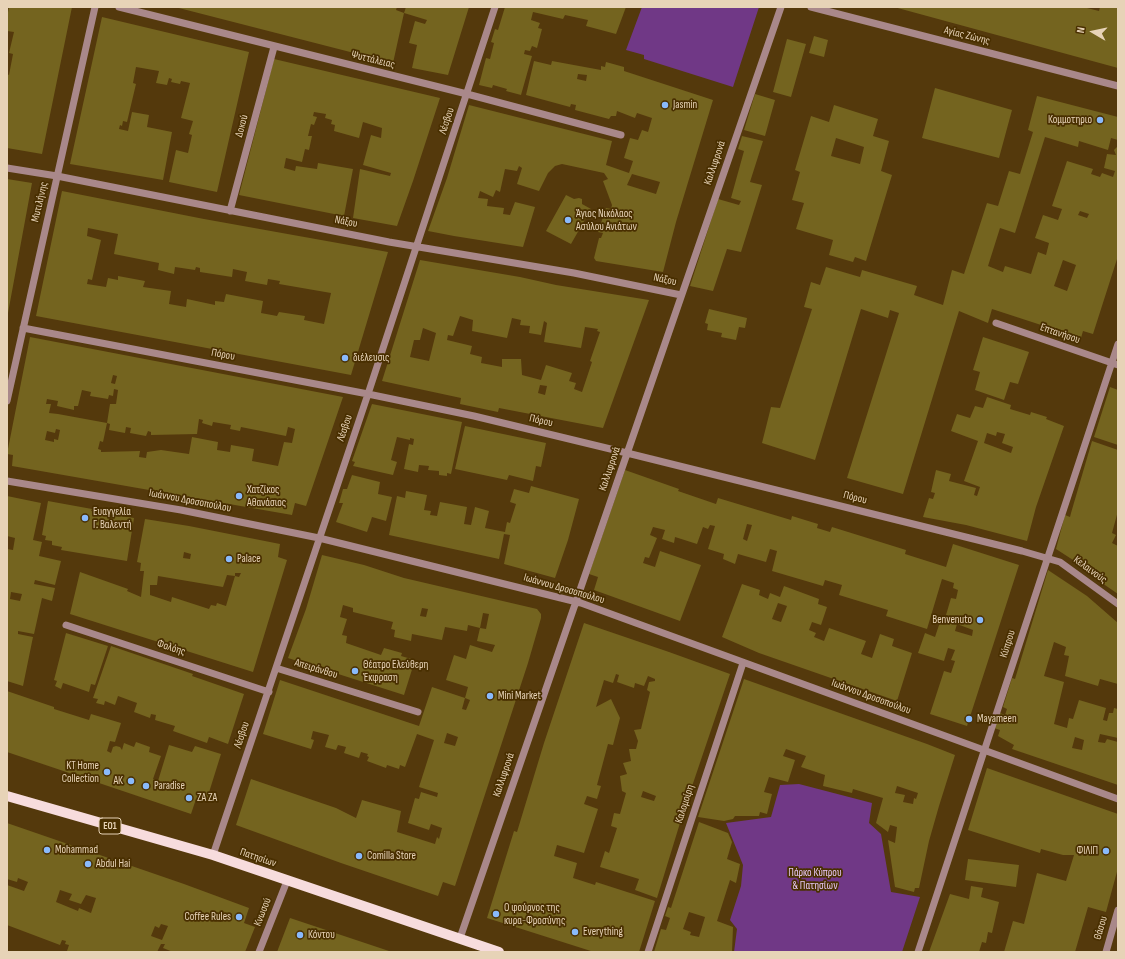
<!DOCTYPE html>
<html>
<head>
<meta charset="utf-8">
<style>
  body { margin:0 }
  #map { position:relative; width:1125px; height:959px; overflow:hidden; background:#54390c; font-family:"Sofia Sans Condensed",sans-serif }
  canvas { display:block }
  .frame { position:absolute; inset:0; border:8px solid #e7d3b7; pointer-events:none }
  .north { position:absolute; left:1073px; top:12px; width:40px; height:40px; -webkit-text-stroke:3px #492f00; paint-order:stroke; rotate:279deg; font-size:11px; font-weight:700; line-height:16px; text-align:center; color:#e7d3b7 }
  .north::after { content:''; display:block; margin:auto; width:14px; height:18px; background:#e7d3b7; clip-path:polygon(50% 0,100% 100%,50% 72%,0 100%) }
</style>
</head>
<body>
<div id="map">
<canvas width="1125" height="959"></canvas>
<div class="frame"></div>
<div class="north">N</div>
</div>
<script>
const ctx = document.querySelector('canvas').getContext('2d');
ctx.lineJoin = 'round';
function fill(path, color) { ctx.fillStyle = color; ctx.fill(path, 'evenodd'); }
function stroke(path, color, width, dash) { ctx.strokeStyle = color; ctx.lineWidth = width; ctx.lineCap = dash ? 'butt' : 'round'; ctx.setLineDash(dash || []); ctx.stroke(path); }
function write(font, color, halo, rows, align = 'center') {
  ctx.font = font + ' "Sofia Sans Condensed",sans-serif'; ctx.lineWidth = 3.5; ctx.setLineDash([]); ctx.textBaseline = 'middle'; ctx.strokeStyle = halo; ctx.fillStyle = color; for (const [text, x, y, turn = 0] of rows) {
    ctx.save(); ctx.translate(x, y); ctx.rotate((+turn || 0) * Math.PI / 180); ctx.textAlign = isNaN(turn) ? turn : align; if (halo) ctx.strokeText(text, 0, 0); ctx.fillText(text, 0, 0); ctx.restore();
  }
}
fill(new Path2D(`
  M642,7H759L733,87L644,59V55L626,50Z
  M799,784L872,803L869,823L881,834L891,892L920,897L902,952H734L737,929L730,920L741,886L743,865L726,823L771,817L780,785Z`), '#703886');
fill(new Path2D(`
  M9,7H72L42,154L7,148V74L9,75L13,54L9,53L14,32L7,31V18Z
  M175,7H397L396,10L404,13L393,63Z
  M406,7H469L448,75L412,68L417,45L409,43L415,21L425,24L427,20L404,13Z
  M505,7H626L616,34L586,26L588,20L565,15L563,19L533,12L531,20L540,23L538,28L542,29L537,48L532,46L530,51L525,50L524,54L532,56L521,95L506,91L507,89L493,85L492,88L479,85L486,58L490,59L494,43L491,42L495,29L498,30Z
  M894,7H1088L1087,8L1099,11L1100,7H1118V68Z
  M102,17L249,52L217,192L169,182L176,150L188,153L192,135L189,134L193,121L181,118L190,83L181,81L180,84L171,82L172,79L169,78L167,85L156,83L159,71L136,67L133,83L136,84L127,122L123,121L122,126L120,125L119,129L128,131L132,112L149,115L147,127L172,132L163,180L70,164Z
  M814,36L828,40L824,57L809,53Z
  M787,39L806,44L791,97L773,92Z
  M274,59L440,98L413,181L397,226L353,218L360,169L390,176L391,173L363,165L371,135L381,138L382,128L363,122L359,138L334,131L335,125L331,124L332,120L325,118L326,114L314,112L313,116L317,117L314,125L311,124L308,136H312L309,150L305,149L302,162L286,158L284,168L295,171L296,166L317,169L318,163L353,169L344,216L239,195Z
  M534,61L551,65L552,61L601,70V66L605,67L606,62L624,67V71L713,100L676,222L663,272L596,261L594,258L599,238H601L603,233L598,232L606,208L611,209L612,205L603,181L608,179L604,173L562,164L555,166L548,173L539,191L517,184L522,168L519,166L517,171L505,169L500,192L496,190L493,197L480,191L478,198L488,199L487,206L504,208L503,214L510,215L515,202L535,207L523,247L454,236L428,231L447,178L469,105L612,141L606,165L629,173L633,161L624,158L630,138L638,140L642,130L648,132L652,118L637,113L635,118L617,111L616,116H611L609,119L575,110L576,105L571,104L570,107L526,95ZM578,74L587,75L586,81L577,79ZM632,174L660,182L656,194L627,185Z
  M935,88L1012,110L999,158L922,138Z
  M755,94L775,100L765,136L744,130Z
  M1037,96L1118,117V140L1111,138L1108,150L1079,141L1078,147L1045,137L1015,233L1000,228L988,266L1003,272L1005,266L1031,274L1038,252L1046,255L1049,243L1035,238L1043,215L1058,220L1062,209L1052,206L1067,161L1093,169L1091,174L1100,177L1102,173L1113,177L1115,171L1104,168L1107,154L1116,155L1114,150L1118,146V256L1093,334L1083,331L1081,338L992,309L988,323L959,311L903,494L847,478L899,313L890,310L888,318L861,309L815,460L762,443L771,407L780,408L812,309L804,307L811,282L820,285L826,267L860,277L862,270L917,286L914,295L943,305L952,270L964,274L987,203L998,206L1009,171L1020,174L1033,132L1028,130ZM1080,211L1089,214L1087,218L1078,215ZM1063,260L1076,265L1067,291L1054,286Z
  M834,105L878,119L873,136L889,141L881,171L892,175L866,261L855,257L853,262L829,255L833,240L796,229L804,203L792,200L800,172L795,170L811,116L829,122ZM836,138L864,147L860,164L831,156Z
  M742,136L763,141L750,182L762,185L741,252L727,249L713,291L690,286L718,199L739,205L741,201L731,198L744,151L738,149Z
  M7,179L32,183L8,313H7Z
  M62,191L204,219L388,252L351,375L36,316ZM88,228L118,234L114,254L159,263L158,270L174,274L175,267L195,270L196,267L200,268V272L232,277L233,269L247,272L245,281L267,285L268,279L280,281L279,284L331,293L324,324L304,320L305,316L279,312L277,316L261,313L263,301L226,294L224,302L215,301V305L187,299L186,307L169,304L171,291L143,287L145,281L118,276V280L108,278L106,287L87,284L88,279L92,280L101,240L87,236Z
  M566,195L574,199L579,198L582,199V204L591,209L571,244L546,231Z
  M420,260L520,277L556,285L649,300L603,428L499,408L498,412L460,404L461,398L382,381ZM460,316L473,320L472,331L507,338L512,318L521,320L520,325L530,326L529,333L541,335L544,321L547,323L544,342L581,348L585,327L598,329L597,331L600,332L590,361L592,362L582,392L574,389L576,383L569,381L572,373L546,365L541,380L522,375L521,359H502V367L481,363L482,357L470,354L472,346L447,340L448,335L453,336ZM423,328L436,333L429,361L410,357L414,340H420ZM540,385L547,386L545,395L538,393Z
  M709,309L747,318L745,328L739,327L736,340L721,337L722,333L707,330L708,324L705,323Z
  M30,337L343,397L306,506L295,503L292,515L12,466L13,455L7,454ZM113,375L117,376L115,384L111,383ZM114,389L118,390L116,404H110L107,423L110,424L109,430L125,433L126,427L131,428L130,433L146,436L148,431L151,432V435L197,434L199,419L203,420L202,423L212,426L213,422L231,425L230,429L240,431L241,427L286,436L288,427L295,429L292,443L284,442L278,466L252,461L254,449L231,445L230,452L217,450L218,442L192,437L189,454L161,450L147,452L146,458L139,457L140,451L101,452V450L98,449L100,441L103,442L107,423L58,414L49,413L51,404H46L47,399L58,401L57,406L74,410V406H78L82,390L91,392L90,396L108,399L109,395L113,396ZM56,429L60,430L58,440L54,439V442L45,440L47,431L55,433Z
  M983,337L1029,352L1018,384L1010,382L1004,400L975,390L980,372L973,370Z
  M1110,387L1118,390V445L1094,437Z
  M987,397L1011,405L1010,409L1030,415L1031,412L1047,417L1046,419L1064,426L1036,507L1027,541L966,525L923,517L929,498L933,499L935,493L931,492L936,470L951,474L949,481L976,488L974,495L977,496L980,487L964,481L978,441L951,431L957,414L970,418L975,406L983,408ZM997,432L1005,434L1002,443L1013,447L1011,453L984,443L987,433L996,436Z
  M372,404L462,422L451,474L447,473V476L439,475V471L428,470L429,466L419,465L418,472L404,469L409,444L413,445L414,439L410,438V440L397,437L391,460L397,462L393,475L353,466L355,462L352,461Z
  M465,426L546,443L541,467L536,466L533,481L509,475L507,480L455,469Z
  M1092,441L1118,450V511L1112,533L1116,535L1112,543L1118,546V594L1102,583L1104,580L1056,549L1065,515L1070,517L1071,513Z
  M625,470L679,489L678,491L716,504L718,498L791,520L792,516L818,524L817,528L830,532L832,527L906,550L905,554L946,567L953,544L1019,565L967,726L930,714L944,671L951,673L955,661L951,660L955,650L948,648L944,661L918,653L925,633L935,637L941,619L949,622L950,617L946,615L951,598L956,599L958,590L953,588L954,583L942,579L927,629L886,616L888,610L839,595L842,585L825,580L823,586L772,571L777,551L770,549L766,562L738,554L735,564L723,559L724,554L708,549L715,526L710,525L708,529L703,527L697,544L675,537L674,543L662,539L665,530L653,527L650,535L657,538L649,558L645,557L643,563L655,567L660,551L701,565L680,621L594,590L598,577L589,574ZM747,524L752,525L747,541L743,539ZM957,624L973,630L972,636L955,631Z
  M352,475L380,482L378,494L392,497L386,521L372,517L367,532L336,522L343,503H339L343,489H347Z
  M531,486L579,499L568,540L555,578L504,564L510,535L504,534L499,559L389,535L397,496L405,498L406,491L427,495L424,510L431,511L430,515L437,516L440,502L467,507L464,524L471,525L475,507L489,511L485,528L505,532L507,522L510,523L516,504L510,502L514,489L529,493Z
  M7,496L41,503L33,540L42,542L39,556L61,561L55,585L35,580L34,584L55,588L52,601L42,598L34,634L18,631V634L33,637L23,686L7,681V549L13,550L15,538L7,536ZM11,592L22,594L20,601L10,599Z
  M48,501L92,509L91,511L134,518L127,561L61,550L62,547L52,545V541L45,540L46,536L42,535Z
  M145,519L189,526L280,544L278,557L287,560L253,672L70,614L80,572L128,589L127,591L141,597L144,571H140L141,563L137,562ZM184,552L191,554L190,559L183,558ZM235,573H241L239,577L235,576L226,606L217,603L216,606L211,605L209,609L172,597L171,602L150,595V585H157L158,576L223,587L227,575L235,576Z
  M322,555L364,565L404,578L537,609L541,614V618L528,663L455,886L443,882L438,896L341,863L236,825L251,779L336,808L356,818L362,800L401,811L397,832L435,844L437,837L439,839L442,828L431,824L429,830L408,823L415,798L419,799L421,792L437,797L438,793L419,787L434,740L417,734L405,767L400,765L399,769L387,765L386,768L367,761L369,757L367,756L368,754L361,752L359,758L344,753L346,747L338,745L336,750L325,747L329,735L313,731L311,739L314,740L311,749L263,734L280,680L419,726L432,687L465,698L462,709L466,710L470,700L465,698L468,687L446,680L454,655L466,659L470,645L492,652L495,645L477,641L480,628L486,629L489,614L483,613L480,628L468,625L467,631L445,627L442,640L412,634L411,641L394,637L395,630L391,629L393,622L353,612V608L343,605L340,617L347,619L342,635L347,636L346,643L381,655L384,648L402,653L401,656L415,660L404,695L288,658L306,609ZM422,608L428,609L426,617L420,616ZM447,733L458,737L455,746L444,743Z
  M1048,570L1087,596L1118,623V684L1100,679L1098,686L1065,676L1069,656L1064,655L1066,647L1054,642L1044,676L1064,682L1054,724L1067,728L1069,718L1073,719L1079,700L1106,708L1103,720L1107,721L1109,713H1113L1114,708L1118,709V738L1100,734L1098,742L1105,743L1107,739L1118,742V785L1012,749L1014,745L998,736L1000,730L994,728L1000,713L1005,715L1007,709L1003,707L1012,678L1015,679ZM1075,737L1084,740L1082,750L1072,748Z
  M742,584L760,590L759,595L768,599L770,593L780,597L784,586L819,599L818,604L827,607L821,625L812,622L809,630L816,633L814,637L824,641L829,628L866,641L861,654L872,658L880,634L894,639L892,646L912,653L897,701L759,653L722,637ZM778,603L787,606L781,622L772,619Z
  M584,623L669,652L730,674L684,810L657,898L635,890L639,879L600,867L605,851L609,853L617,828L611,826L614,813L620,814L626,793L622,791L620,776L627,774L623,763L631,761L629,749H636L638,741L634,730L641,729L650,692L647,690L649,682L655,681V679L648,676L644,686L635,683L634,688L617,682L619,675L616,674L613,683L604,680L596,707L611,699L620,718L613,745L608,744L597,785L601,786L597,799L587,796L584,804L598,809L584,853L557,845L554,856L577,863L573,878L595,885L596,882L655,901L639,952H594L487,918L514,831L517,832L544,743ZM643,791L656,796L654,801L641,797Z
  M66,633L108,646L95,685L91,684L89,692L63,683L61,689L55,686L57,681L54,680Z
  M111,646L193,674L192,676L244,694L228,744L209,737L207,743L173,731L175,726L155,720L156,715L151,714L150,718L134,712L137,703L118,696L115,705L105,701L104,705L96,703L98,699L93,698Z
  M744,679L927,744L955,755L939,806L929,841L919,888H915L914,892L895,887L888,840L895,843L897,827L890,825L888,832L876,823L883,798L853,789L852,793L823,786L825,775L801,767L806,756L786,749L783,756L795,760L788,782L769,777L764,792L772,794L767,814L760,812L759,816H735L733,819L724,821L698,817ZM897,786L918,793L916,799L914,798L913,804L903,802L905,795L895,793Z
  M7,691L54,707V709L89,720L91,714L121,723L115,742L110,741L107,751L111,753L113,747L116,746L120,747L122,750L124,743L134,747L136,742L150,747L149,752L161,756L153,779L158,781L169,745L192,752L195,746L221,754L206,802L196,799L191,814L7,752Z
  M987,768L1118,814V868L1106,912L1088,907L1075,952H1004L1013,921L1024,924L1037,873L1066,881L1074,855H1063L1041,849L1040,853L968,830Z
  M699,822L728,833L732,842L727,859L740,864L736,883L730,880L717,921L733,927L732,952H654L661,929L666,930L670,918L665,916L668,907L671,908ZM689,912L705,917L699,937L690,935L691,932L683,929Z
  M7,823L184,884L249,908L244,923L255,927L245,952H173L163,948L165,944H161L157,952H70L67,951L69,945L65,944L66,941L62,940L60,945L7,925V885L24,891L28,882L18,878L17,882L7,879ZM60,890L72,894L69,900L81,904L86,895L96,898L91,913L79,908L78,911L56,902ZM161,924L168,926L162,940L151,936L155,926L159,928Z
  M968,859L1019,865L1016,887L965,880Z
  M971,886L983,888L981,897L999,902L992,933L988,932L986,943L982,942L979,952H929L950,894L969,899Z
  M290,918L392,952H277Z`), '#74641f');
stroke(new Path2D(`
  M119,7L467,94L621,135
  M811,7L1118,86
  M7,168L57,176L389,242L574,273L681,295
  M230,211L274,47
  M996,323L1118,365
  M23,328L368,394L474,416L627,453L1022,551L1060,562L1118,604
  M7,401L95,7
  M7,481L181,510L319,538L581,603L1118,799
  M66,625L269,692
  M276,668L418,712
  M213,855L368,394L495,7
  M460,938L781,7
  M259,952L287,881
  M648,952L743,663
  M918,952L1118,344
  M1106,952L1118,910`), '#a9888a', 7);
stroke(new Path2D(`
  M7,796L213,855L499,952`), '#f7dcdd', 10);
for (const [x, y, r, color] of [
  [665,105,4,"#89bafc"],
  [1100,120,4,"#89bafc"],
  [568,220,4,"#89bafc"],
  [345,358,4,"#89bafc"],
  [239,496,4,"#89bafc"],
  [85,518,4,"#89bafc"],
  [229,559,4,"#89bafc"],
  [980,620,4,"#89bafc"],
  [355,671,4,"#89bafc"],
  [490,696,4,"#89bafc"],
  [969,719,4,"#89bafc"],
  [107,772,4,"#89bafc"],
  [131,781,4,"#89bafc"],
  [146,786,4,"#89bafc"],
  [189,798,4,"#89bafc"],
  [47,850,4,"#89bafc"],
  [1106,851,4,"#89bafc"],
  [359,856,4,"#89bafc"],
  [88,864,4,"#89bafc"],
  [496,914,4,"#89bafc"],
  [239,917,4,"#89bafc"],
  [575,932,4,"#89bafc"],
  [300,935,4,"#89bafc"]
]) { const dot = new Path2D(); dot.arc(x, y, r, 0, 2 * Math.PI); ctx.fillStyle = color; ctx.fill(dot); stroke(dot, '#492f00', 1.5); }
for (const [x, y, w] of [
  [110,826,22]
]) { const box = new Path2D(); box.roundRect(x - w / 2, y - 8, w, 16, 3); ctx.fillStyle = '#492f00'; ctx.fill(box); stroke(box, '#e7d3b7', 1); }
write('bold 10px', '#e7d3b7', null, [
  ["ΕΟ1",110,826]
]);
write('11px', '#e7d3b7', '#492f00', [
  ["Αγίας Ζώνης",967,36,14],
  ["Ψυττάλειας",373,60,14],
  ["Λέσβου",447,121,-72],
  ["Δοκού",242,126,-75],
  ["Καλλιφρονά",715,163,-71],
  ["Μυτιλήνης",40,202,-77],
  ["Νάξου",346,222,11],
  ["Νάξου",665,280,12],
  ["Επτανήσου",1060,334,19],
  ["Πόρου",223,355,11],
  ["Πόρου",541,421,13],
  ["Λέσβου",345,428,-71],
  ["Καλλιφρονά",610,469,-71],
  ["Πόρου",855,498,14],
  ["Ιωάννου Δροσοπούλου",190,501,11],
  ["Κελαινούς",1090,570,36],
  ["Ιωάννου Δροσοπούλου",564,589,16],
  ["Κύπρου",1008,644,-72],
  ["Φολόης",171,648,18],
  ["Απειράνθου",316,669,17],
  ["Ιωάννου Δροσοπούλου",871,697,20],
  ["Λέσβου",242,735,-71],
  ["Καλλιφρονά",504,775,-71],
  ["Καλομοίρη",685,804,-72],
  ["Πατησίων",258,858,19],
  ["Κνωσού",263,912,-68],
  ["Θάσου",1101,928,-74]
]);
write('11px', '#e7d3b7', '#492f00', [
  ["Jasmin",673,105],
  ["Κομμοτηριο",1092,120,"right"],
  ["Άγιος Νικόλαος",576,214],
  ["Ασύλου Ανιάτων",576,227],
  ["διέλευσις",353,358],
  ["Χατζίκος",247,490],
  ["Αθανάσιος",247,503],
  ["Ευαγγελία",93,512],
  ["Γ. Βαλεντή",93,525],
  ["Palace",237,559],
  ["Benvenuto",972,620,"right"],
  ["Θέατρο Ελεύθερη",363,665],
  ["Έκφραση",363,678],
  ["Mini Market",498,696],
  ["Mayameen",977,719],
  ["KT Home",99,766,"right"],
  ["Collection",99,779,"right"],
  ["ΑΚ",123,781,"right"],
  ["Paradise",154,786],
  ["ZA ZA",197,798],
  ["Mohammad",55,850],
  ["ΦΙΛΙΠ",1098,851,"right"],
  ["Comilla Store",367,856],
  ["Abdul Hai",96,864],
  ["Ο φούρνος της",504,908],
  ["κυρα-Φροσύνης",504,921],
  ["Coffee Rules",231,917,"right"],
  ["Everything",583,932],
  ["Κόντου",308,935]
], 'left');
write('11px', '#e6c6f4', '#492f00', [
  ["Πάρκο Κύπρου",815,873],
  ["& Πατησίων",815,886]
]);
</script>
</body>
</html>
